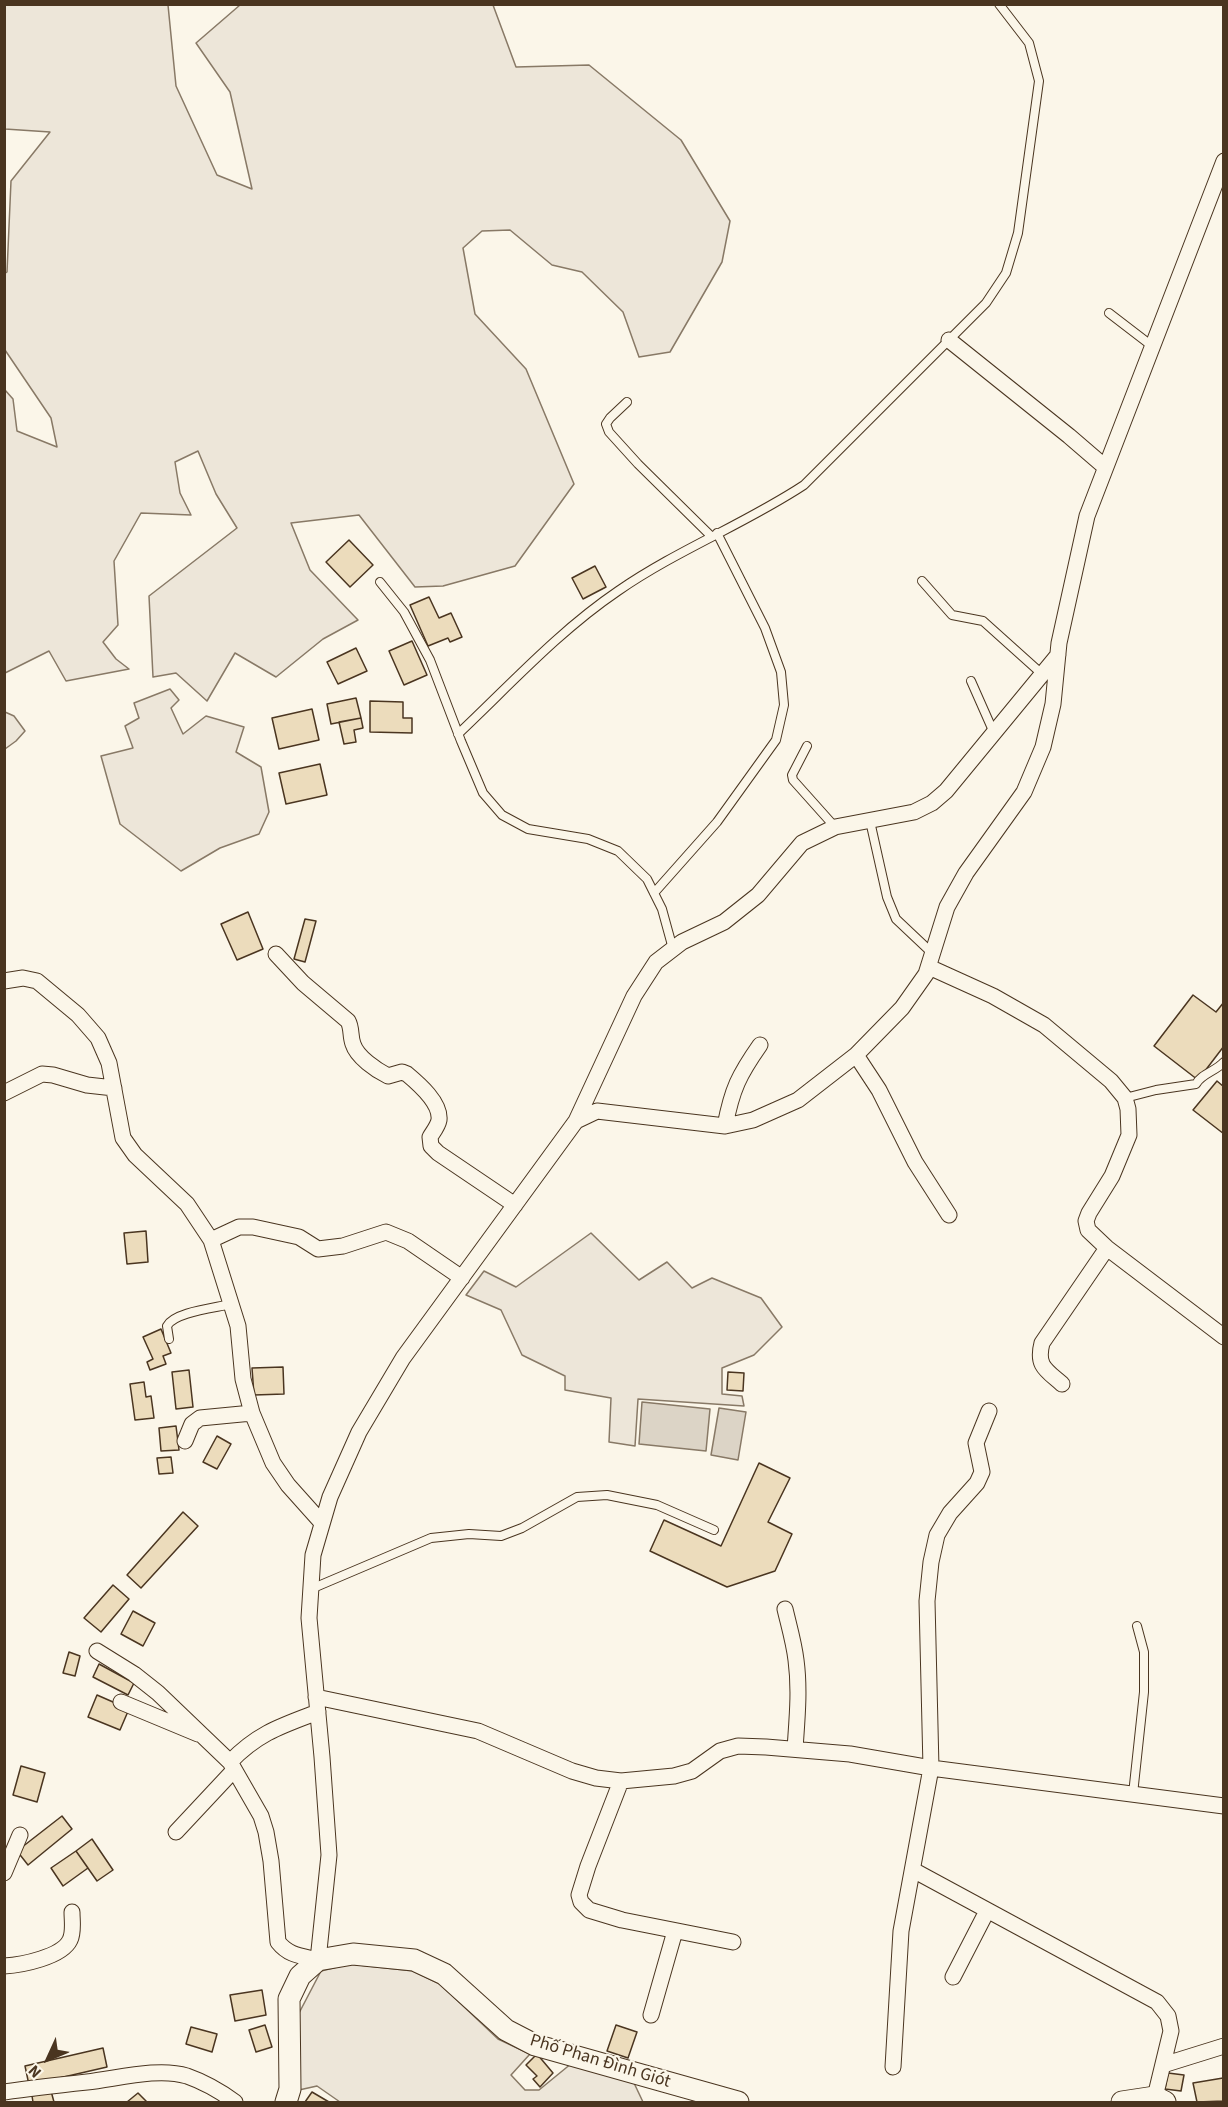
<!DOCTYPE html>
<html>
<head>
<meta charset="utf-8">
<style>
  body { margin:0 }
  #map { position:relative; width:1228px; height:2107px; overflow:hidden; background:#fbf6e9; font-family:"Source Sans 3",sans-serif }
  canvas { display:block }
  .frame { position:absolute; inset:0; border:6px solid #4a3520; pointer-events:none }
  .north { position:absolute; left:18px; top:2029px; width:60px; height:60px; -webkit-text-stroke:4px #fbf6e9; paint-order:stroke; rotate:226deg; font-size:16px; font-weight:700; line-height:24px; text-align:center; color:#4a3520 }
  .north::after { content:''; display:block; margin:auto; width:21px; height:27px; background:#4a3520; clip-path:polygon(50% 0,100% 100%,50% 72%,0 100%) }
</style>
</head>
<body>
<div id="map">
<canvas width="1228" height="2107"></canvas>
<div class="frame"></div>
<div class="north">N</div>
</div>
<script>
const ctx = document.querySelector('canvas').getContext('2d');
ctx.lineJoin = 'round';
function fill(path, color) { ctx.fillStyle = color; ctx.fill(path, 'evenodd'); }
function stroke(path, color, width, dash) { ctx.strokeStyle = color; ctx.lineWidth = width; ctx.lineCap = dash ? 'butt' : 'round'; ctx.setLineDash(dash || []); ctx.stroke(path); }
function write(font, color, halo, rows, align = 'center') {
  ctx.font = font + ' "Source Sans 3",sans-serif'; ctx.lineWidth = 4.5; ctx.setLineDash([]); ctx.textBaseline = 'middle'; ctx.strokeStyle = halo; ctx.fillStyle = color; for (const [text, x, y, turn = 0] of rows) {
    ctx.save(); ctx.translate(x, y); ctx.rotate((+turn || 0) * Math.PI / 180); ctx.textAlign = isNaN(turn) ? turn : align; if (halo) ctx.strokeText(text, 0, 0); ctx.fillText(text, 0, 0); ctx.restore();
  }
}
const green = new Path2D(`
  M5,4L168,5L176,86L217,175L252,189L230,92L196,43L240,5H493L516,67L589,65L681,140L730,221L722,262L670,352L639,357L623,312L582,272L552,265L510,230L482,231L463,248L475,314L526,369L574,484L515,566L443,586L415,587L359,515L291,523L310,570L358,620L323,639L276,677L235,653L207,701L176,673L153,677L149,596L237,528L216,494L198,451L175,462L180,493L191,515L141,513L114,561L118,625L103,642L116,659L129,669L66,681L49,651L5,673V390L13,399L17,431L57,447L51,418L5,350L4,274L7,272L11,181L50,132L5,129Z
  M170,689L179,700L171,708L183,734L206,716L244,727L236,752L261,767L269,812L259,834L220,848L181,871L120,824L101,756L133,748L125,726L139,718L134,703Z
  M5,712L14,716L25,731L16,741L5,749Z
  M591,1233L639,1280L667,1262L692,1288L712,1278L761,1298L782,1327L754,1355L722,1368V1394L742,1396L744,1406L638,1399L635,1446L609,1442L611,1398L565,1390V1376L522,1355L501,1310L466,1295L484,1271L516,1287Z
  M350,1964L413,1971L440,1984L498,2039L530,2054L511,2075L525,2090H539L572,2063L634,2083L643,2102H340L317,2086L299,2090L298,2015L321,1971Z`);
fill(green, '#ede6d9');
stroke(green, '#887966', 1.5);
const water = new Path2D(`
  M642,1402L710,1409L706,1451L639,1444Z
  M719,1408L746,1412L738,1460L711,1455Z`);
fill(water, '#dcd4c6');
stroke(water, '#887966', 1.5);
const building = new Path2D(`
  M349,540L373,565L350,587L326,562Z
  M595,566L606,587L583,599L572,578Z
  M429,597L439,618L451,613L462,637L450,642L448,638L428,646L410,605Z
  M412,641L427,675L404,685L389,651Z
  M356,648L367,671L338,684L327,662Z
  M356,698L361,718L331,724L327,704Z
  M370,701L403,702V718H412V733L370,732Z
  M312,709L319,740L279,749L272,718Z
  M361,718L363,728L354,730L356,742L344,744L339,722Z
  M320,764L327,795L286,804L279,773Z
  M248,912L263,949L237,960L221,924Z
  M305,919L316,921L305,962L294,959Z
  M1193,995L1216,1012L1224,1002V1046L1198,1080L1154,1046Z
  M1217,1081L1224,1087V1134L1193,1110Z
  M146,1231L148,1262L127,1264L124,1233Z
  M161,1329L171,1353L163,1356L166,1364L150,1370L147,1362L153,1359L143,1337Z
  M283,1367L284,1394L254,1395L252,1368Z
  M189,1370L193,1407L176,1409L172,1372Z
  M728,1372L744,1373L743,1391L727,1390Z
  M144,1382L146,1397L151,1396L154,1418L135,1420L130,1384Z
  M176,1426L179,1450L161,1451L159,1428Z
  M217,1436L231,1444L217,1469L203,1462Z
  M171,1457L173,1473L159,1474L157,1458Z
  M759,1463L790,1478L768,1522L792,1534L775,1571L727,1587L650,1551L664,1520L721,1546Z
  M183,1512L198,1526L141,1588L127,1575Z
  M113,1585L129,1599L101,1632L84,1618Z
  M133,1611L155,1623L143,1646L121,1634Z
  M69,1652L80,1656L75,1676L63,1673Z
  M99,1664L134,1683L128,1695L93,1677Z
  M97,1695L129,1709L120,1730L88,1717Z
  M21,1766L45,1773L37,1802L13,1795Z
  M62,1816L72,1829L28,1865L17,1851Z
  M92,1839L113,1870L97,1881L76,1851Z
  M76,1851L88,1868L63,1886L51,1868Z
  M262,1990L266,2015L235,2021L230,1995Z
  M265,2025L272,2047L256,2052L249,2030Z
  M616,2025L637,2032L628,2058L607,2051Z
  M191,2027L217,2034L212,2052L186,2044Z
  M103,2048L107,2067L29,2085L25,2066Z
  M537,2054L553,2073L540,2087L533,2079L537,2076L526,2065Z
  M1168,2073L1184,2075L1181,2091L1165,2089Z
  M1223,2078L1224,2101L1197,2102L1193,2083Z
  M51,2091L54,2102H33L32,2096Z
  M312,2092L329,2102H305Z
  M138,2093L147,2102H127Z`);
fill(building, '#ecdcbc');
stroke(building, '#4a3520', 1.5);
const lane = new Path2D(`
  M1109,313L1152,346
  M627,402L610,418L606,424L609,432L638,464L711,536
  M922,581L952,615L983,621L1042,674
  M380,582L404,612L430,660L461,741L483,793L502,815L528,829L588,839L618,851L647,879L662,909L673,949
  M971,681L994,733
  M458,734C510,685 559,631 618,591C677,550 745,524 804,485L986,303L1006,273L1018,233L1039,81L1029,43L999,4
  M807,746L792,775L793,780L835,827
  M870,821L887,897L896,919L932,953
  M654,893L717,822L776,740L784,705L781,672L765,628L717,533
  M1125,1098L1156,1090L1196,1084C1201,1074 1216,1071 1224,1062
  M169,1339L167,1326C174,1312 215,1308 231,1304
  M311,1589L431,1538L469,1534L501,1536L522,1528L577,1497L607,1495L657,1505L714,1530
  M1133,1794L1144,1692V1652L1137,1626`);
const street = new Path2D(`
  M949,340L1069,436L1105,467
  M276,954L303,983L348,1021C352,1028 350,1036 353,1044C357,1057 376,1070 388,1076L402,1072L407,1074C419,1084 441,1103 439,1120C438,1126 433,1132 430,1137L431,1146L438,1153L515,1205
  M929,967L993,996L1044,1025L1111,1081L1125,1098L1128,1109L1129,1135L1112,1176L1089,1213L1086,1221L1088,1230L1107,1248L1224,1337
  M4,981L23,978L37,981L78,1015L98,1038L109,1063L123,1138L135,1155L187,1204L211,1240L238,1326L243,1379L252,1413L273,1463L288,1485L322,1523
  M856,1055L879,1090L915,1162L949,1215
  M4,1093L42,1074L53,1075L87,1085L114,1088
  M576,1121L634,996L656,962L682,942L724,922L758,895L802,843L835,827L914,812L932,803L946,791L1058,655
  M725,1126C732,1089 739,1075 760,1045
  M211,1240L239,1227H253L299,1237L318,1249L343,1246L386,1232L408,1241L462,1278
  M1062,1384C1046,1370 1036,1366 1042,1343L1107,1248
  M185,1441L192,1424L200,1418L252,1413
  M785,1609C789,1626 794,1643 796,1660C800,1690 797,1719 795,1749
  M97,1651L134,1674L158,1693L230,1762L261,1816L266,1832L271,1861L278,1942C289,1956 302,1956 318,1960L329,1855L322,1757L309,1618L313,1555L330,1497L359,1432L403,1358L576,1121L597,1111L725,1126L753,1120L798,1100L856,1055L902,1008L926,974L947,907L966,873L1024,792L1043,747L1053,704L1059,643L1087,516L1224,161
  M316,1697L478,1731L572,1771L596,1778L621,1781L674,1776L692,1771L720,1751L738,1746L766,1747L850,1754L931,1768L1224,1806
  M121,1702L198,1734
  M230,1762C258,1733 281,1726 318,1712
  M621,1781L588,1866L579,1895L581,1902L589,1910L622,1920L733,1942
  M176,1832L234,1770
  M913,1870L1157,2002L1168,2016L1171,2031L1155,2097
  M4,1873L20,1835
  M4,1966C22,1965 62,1957 70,1940C74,1932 72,1921 72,1912
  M953,1977L987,1911
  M651,2015L675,1931
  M1163,2065L1224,2046
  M893,2067L901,1931L931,1768L927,1601L931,1562L937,1535L950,1513L977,1483L982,1472L976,1443L989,1411
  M4,2092C32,2088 59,2085 87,2082C116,2079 158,2067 187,2076C204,2082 220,2091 235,2102`);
const secondary = new Path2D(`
  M286,2102L290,2089L289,1999L300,1976L318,1960L353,1954L414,1960L444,1974L506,2030L535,2045L738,2102
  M1122,2102L1155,2097L1165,2102`);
stroke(lane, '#4a3520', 10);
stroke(street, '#4a3520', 17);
stroke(secondary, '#4a3520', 23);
stroke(lane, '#fbf6e9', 8);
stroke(street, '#fbf6e9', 15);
stroke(secondary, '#fbf6e9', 21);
write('18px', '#4a3520', '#fbf6e9', [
  ["Phố Phan Đình Giót",600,2062,17]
]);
</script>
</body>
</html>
